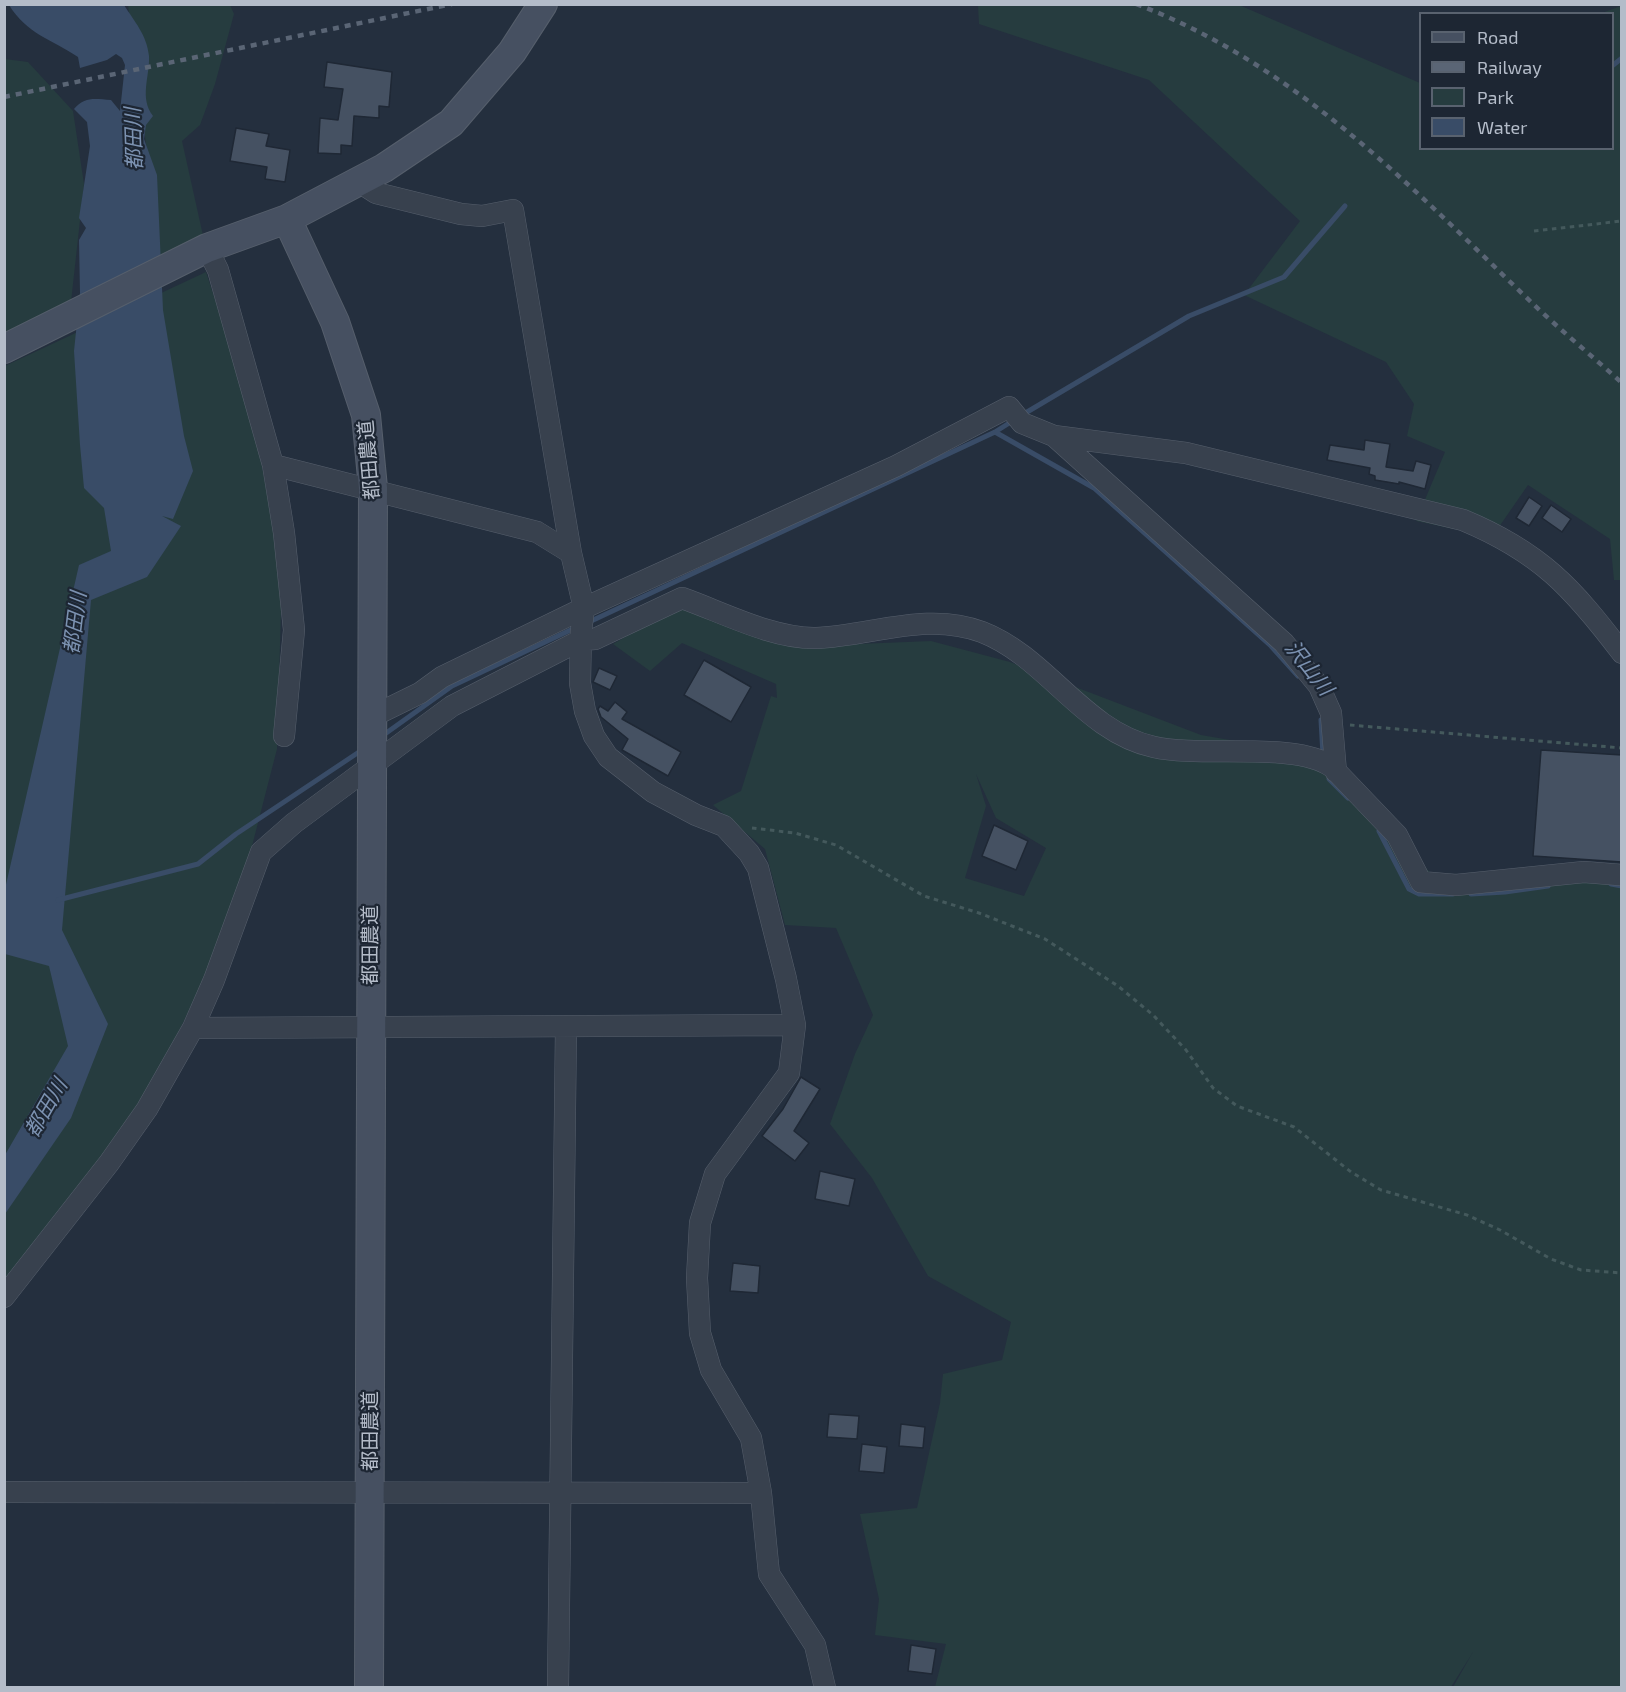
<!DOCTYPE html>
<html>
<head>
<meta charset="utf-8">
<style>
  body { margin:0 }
  #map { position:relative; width:1626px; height:1692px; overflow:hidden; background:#242f3e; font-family:"Exo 2",sans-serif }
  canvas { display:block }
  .frame { position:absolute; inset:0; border:6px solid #b4bcc9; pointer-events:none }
  .legend { position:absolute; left:1419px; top:12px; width:195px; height:138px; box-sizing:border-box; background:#1d2633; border:2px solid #59626f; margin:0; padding:8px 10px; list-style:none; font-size:18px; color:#b4bcc9 }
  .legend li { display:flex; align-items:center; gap:12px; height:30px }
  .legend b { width:30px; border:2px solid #59626f }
</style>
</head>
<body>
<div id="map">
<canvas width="1626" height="1692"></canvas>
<div class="frame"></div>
<ul class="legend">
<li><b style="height:8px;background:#465061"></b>Road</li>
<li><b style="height:8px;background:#5a6575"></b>Railway</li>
<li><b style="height:16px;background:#263c3f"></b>Park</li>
<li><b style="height:16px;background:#394c67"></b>Water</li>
</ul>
</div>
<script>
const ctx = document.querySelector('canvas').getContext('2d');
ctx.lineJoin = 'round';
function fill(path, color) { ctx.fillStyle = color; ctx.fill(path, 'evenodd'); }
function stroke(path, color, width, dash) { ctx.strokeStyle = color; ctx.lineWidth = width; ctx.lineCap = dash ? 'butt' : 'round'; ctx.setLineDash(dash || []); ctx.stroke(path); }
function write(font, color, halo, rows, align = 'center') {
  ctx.font = font + ' "Exo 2","Noto Sans JP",sans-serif'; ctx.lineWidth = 4.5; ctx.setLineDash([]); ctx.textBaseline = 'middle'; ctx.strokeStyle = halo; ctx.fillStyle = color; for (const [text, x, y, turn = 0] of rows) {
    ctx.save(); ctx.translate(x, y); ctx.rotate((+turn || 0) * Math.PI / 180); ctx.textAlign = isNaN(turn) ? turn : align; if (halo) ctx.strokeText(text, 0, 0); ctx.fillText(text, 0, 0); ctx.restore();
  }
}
fill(new Path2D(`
  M128,5H230L234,14L215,84L200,125L182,141L204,240L161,260Z
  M978,5H1239L1420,83V148H1612V14L1602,13L1621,6V580H1614L1610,539L1528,485L1492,537L1416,521L1445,452L1407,436L1414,404L1386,362L1244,295L1300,221L1149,80L979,24Z
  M5,59L28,62L73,111L84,184L71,302L5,336Z
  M206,272L252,412L282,576L277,749L234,916L160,1071L88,1184L5,1282V366Z
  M685,603L834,645L931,641L1010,662L1201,735L1311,754L1439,881H1621V1687H1453L1473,1652L1451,1687H935L946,1644L875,1635L879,1599L860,1514L917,1508L940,1403L943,1374L1002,1360L1011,1322L928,1276L872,1178L830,1124L855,1054L873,1015L836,928L785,925L765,849L713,805L741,791L771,696L777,698L776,684L682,643L650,671L613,644ZM976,774L996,818L1046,848L1024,896L965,878L986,806Z`), '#263c3f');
fill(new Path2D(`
  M9,5H124C134,21 147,35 149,56C150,76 139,98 153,116L146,125L144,139L157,175L163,310L184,436L193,471L173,519L162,516L181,526L147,577L91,600L62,930L108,1024L71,1118L5,1214V1155L68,1046L49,966L5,954V889L79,565L111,551L104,508L84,488L80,445L74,351L80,293L79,240L86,228L79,218L90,146L87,122L74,109C85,96 95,99 111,100L120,111L125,65L122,58L116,54L107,60L80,68L78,57C51,39 27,34 9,5Z`), '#394c67');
stroke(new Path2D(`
  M1612,66L1622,58
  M1022,415L1189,316L1284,277L1345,206
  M995,432L1094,488L1271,646L1298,676
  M589,622L995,432L1014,420
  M1321,720L1323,755
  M382,736L452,686L577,627
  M1329,779L1348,798
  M1379,831L1409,889L1419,894H1453
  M1611,884L1622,886
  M1471,894L1505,892L1548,886
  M58,900L198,864L236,834L362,750`), '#394c67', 5);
const building = new Path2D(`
  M327,62L392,72L389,107L379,106V118L354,116L352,146L341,145V154L318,153L320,118L338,120L343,89L324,87Z
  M236,128L269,134L266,146L290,150L285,182L265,179L267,167L230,161Z
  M1365,440L1390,444L1386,467L1413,471L1416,461L1431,465L1425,489L1399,482V484L1375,480V476L1369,474L1370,468L1327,460L1330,445L1364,450Z
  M1529,497L1542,506L1529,526L1516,518Z
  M1551,505L1571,519L1562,532L1542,518Z
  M704,660L751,687L731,722L684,695Z
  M599,668L617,676L610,690L593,682Z
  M615,702L627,712L622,719L681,752L668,776L622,750L628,739L601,717L598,709L600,706L608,711Z
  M1541,750L1622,755V862L1533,856Z
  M994,825L1028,841L1016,870L982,856Z
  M801,1077L820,1089L794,1131L809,1143L795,1161L762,1136L783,1109Z
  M820,1171L855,1179L849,1206L815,1199Z
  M733,1263L760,1266L758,1293L730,1291Z
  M829,1414L859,1416L857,1439L827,1437Z
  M901,1424L925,1427L923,1448L899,1446Z
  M862,1444L887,1447L884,1473L859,1471Z
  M911,1645L936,1649L932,1674L908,1671Z`);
fill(building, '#455162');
stroke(building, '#1f2835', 1.5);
const street = new Path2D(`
  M359,182L376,193L461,214L482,216L513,210L571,553
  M207,248L218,270L273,465L284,533L294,630L284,736
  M1054,436L1284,643L1319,686L1331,713L1336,772
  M273,465L537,532L571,553L584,608L581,632L580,683L585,711L594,736L608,757L653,792L696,815L724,826L749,853L758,868L786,979L795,1025L789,1073L715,1174L700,1223L697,1278L700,1333L711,1370L751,1438L761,1493L769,1574L815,1645L825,1688
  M371,717L420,693L442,677L584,608L896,466L1009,407L1022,423L1054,436L1186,453L1463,520C1540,552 1573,588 1622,653
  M193,1028L795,1025
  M4,1297L109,1163L147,1109L193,1028L214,980L261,852L294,823L452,706L581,640L595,639L682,598C722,612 773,639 816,638C871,636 927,611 982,632C1047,657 1084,732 1154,747C1202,758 1297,741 1332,767L1397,835L1421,882L1456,885L1584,872L1622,875
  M4,1492L761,1493
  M558,1688L566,1027`);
const secondary = new Path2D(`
  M287,219L335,322L366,415L373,488L369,1688
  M4,349L207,248L287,219L384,168L451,123L512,52L543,4`);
stroke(street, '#565f6c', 22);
stroke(secondary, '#565f6c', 30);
stroke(new Path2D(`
  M1534,231L1622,221
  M1350,725L1622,748
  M752,828L795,833L836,845L924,896L979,913L1045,939L1118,986L1153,1015L1186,1050L1213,1088L1237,1106L1294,1127L1351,1172L1381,1190L1467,1215L1500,1230L1551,1259L1581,1270L1622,1273`), '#44595c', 3, [4.5, 4.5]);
stroke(street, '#38414e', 21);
stroke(secondary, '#465061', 28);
stroke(new Path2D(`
  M1136,4C1295,64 1410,186 1530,301C1559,329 1591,355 1622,383
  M4,97L452,4`), '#5a6575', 4.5, [6, 6]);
write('20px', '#b4bcc9', '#1d2633', [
  ["都田農道",369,460,-95],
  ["都田農道",370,945,-90],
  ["都田農道",370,1431,-90]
]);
write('italic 21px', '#7c92b1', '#1d2633', [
  ["都田川",134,139,-92],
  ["都田川",75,623,-83],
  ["沢山川",1309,668,52],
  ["都田川",46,1108,-60]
]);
</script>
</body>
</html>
